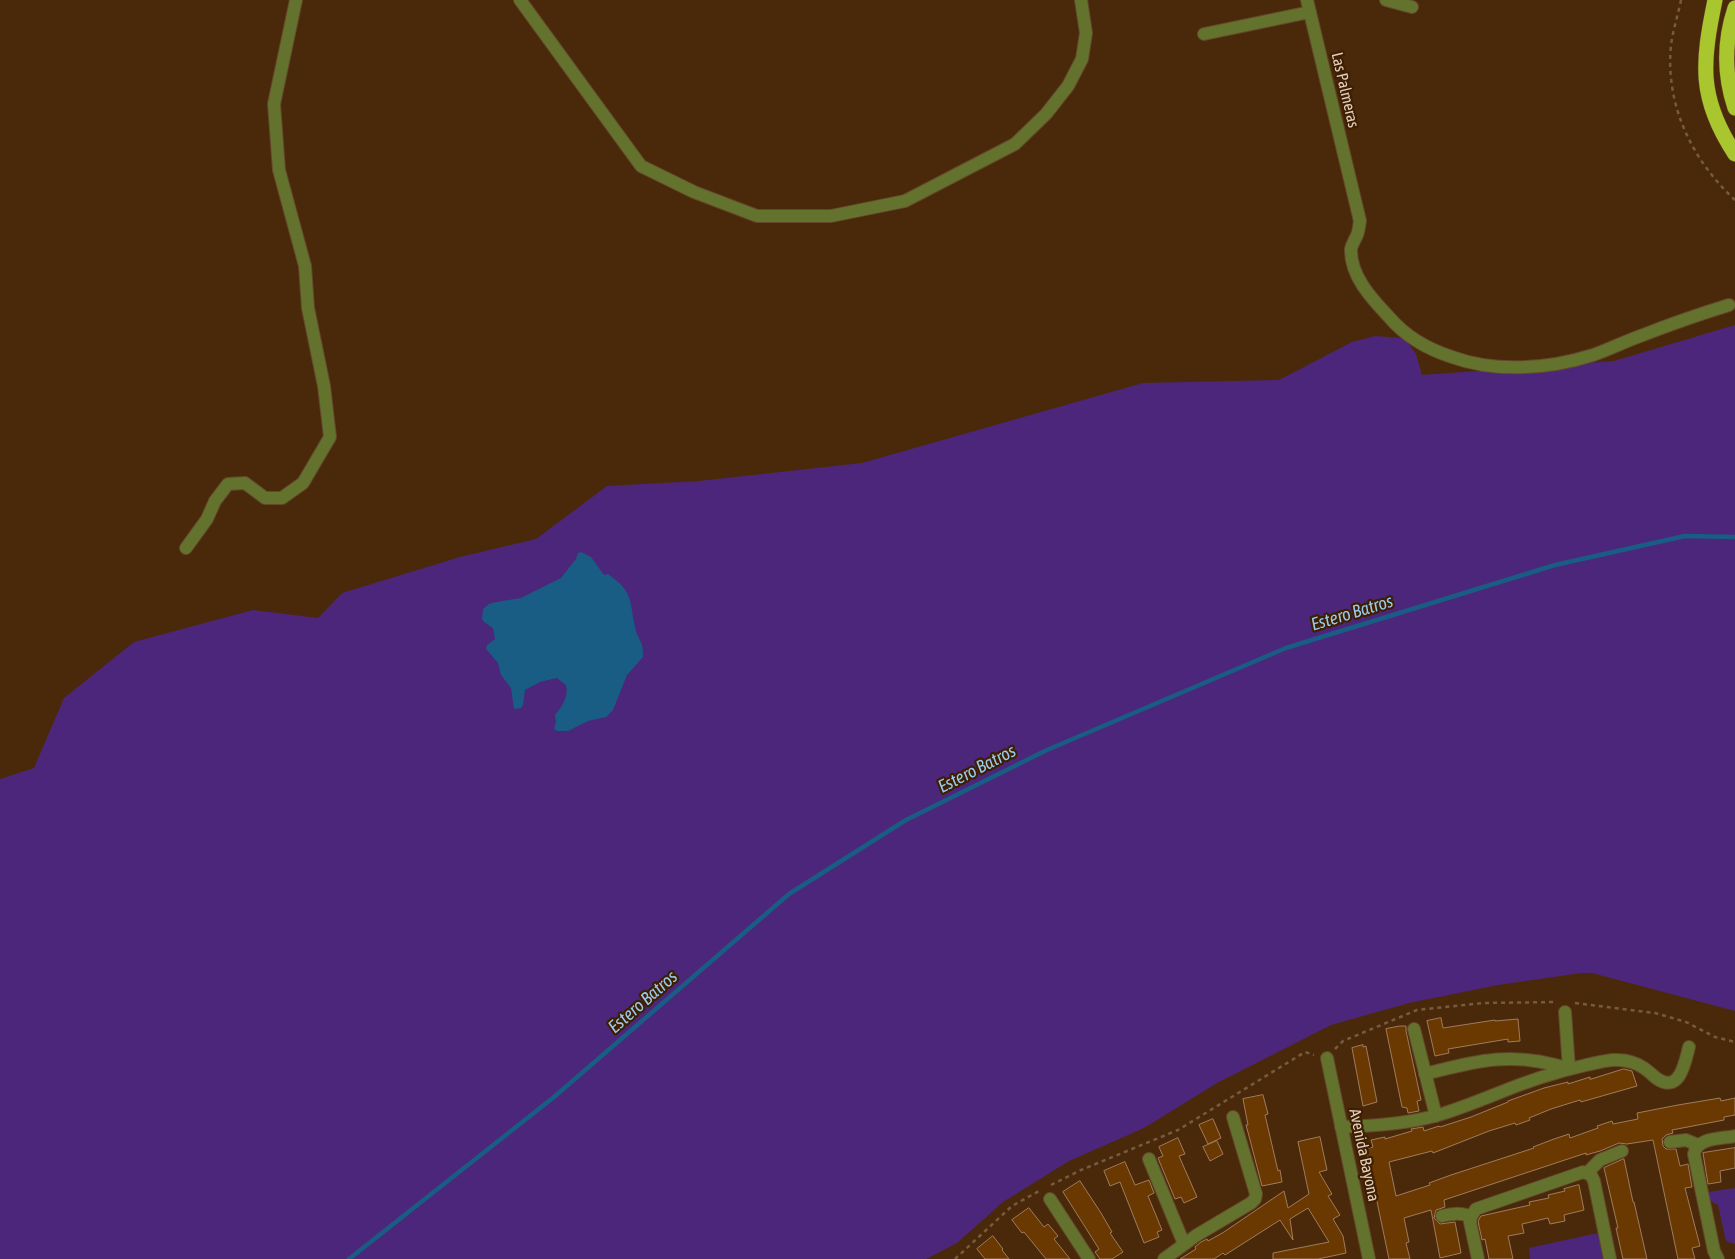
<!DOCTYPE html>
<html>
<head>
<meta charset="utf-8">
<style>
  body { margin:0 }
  canvas { display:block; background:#49290a }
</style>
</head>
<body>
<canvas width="1735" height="1259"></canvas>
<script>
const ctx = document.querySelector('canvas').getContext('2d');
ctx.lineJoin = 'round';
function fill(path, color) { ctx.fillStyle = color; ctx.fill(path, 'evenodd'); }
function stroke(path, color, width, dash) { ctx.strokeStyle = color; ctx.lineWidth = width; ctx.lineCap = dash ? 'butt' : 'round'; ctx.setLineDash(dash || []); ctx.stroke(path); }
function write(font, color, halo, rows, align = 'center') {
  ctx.font = font + ' "Asap Condensed",sans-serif'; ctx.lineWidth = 4.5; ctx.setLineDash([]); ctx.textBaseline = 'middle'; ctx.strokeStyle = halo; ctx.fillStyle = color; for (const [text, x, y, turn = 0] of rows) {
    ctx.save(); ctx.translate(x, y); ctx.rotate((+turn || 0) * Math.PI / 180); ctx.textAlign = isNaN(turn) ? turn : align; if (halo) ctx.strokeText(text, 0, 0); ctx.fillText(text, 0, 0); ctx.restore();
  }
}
fill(new Path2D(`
  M1735,325V1011L1592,973H1581L1498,985L1409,1003L1331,1025L1217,1083L1144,1128L1069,1161L1003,1202L957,1243L926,1259H0V779L34,768L64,698L134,642L253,610L318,618L342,593L460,557L536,539L607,486L699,481L862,463L1143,383L1279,380L1352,342L1375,336L1401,338L1408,343L1416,354L1422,375L1614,361Z
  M1735,1188V1244L1726,1241L1718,1205L1709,1200L1708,1192Z
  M1598,1233L1603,1259H1530L1529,1248Z`), '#4c267b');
fill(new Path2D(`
  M581,552L591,557L604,575L608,574C634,593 629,599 635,627C636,634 640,639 642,645C643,649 643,654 643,657L627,675L613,710L606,717L588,721L568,731H557L554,729L556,722L555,715C562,707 569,696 566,685L557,678L540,682L525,690L523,705L521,708L514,709L511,688L501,675L498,663L486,649L487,645L495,639L493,628L484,622L482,619L483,609L489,604L496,602L521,598L561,578L576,559L578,553Z`), '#195c84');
stroke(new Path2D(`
  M349,1259L554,1097L789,894L906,820L1047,750L1286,648L1555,565L1685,536L1735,537`), '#195c84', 4.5);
const building = new Path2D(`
  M1441,1018L1443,1028L1495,1020V1021L1518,1019L1520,1041L1508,1042V1039L1448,1049L1449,1053L1435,1056L1427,1021Z
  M1400,1026H1406V1031L1421,1100L1417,1101L1419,1111L1408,1113L1407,1108L1402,1107L1386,1029Z
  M1363,1045V1047L1366,1046L1377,1102L1363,1106L1352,1048Z
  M1624,1069L1632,1071L1637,1086L1581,1102L1580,1100L1551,1109L1529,1118L1530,1120L1516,1125L1515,1123L1489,1131L1433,1153L1432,1151L1389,1162L1396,1196L1430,1185L1429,1183L1451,1175L1534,1148L1533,1147L1554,1139L1569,1134L1570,1138L1598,1128L1597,1126L1612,1121L1613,1124L1638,1119L1637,1113L1678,1105L1720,1098L1721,1101L1735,1098V1115L1724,1117V1120L1672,1130L1673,1133L1666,1135L1662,1139L1663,1146L1666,1149H1676L1680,1166L1688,1164L1692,1187L1685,1188L1700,1246L1692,1248L1695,1259H1678L1653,1140L1627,1144L1619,1143L1600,1151L1586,1155V1153L1444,1200L1445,1207L1436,1210L1434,1218L1440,1224L1455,1222L1461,1253L1440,1258L1431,1210L1404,1218L1409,1242L1406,1243L1410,1259H1389L1366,1149L1373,1147L1371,1140L1385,1137V1139L1412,1131L1411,1129L1423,1127L1424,1131L1439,1126L1440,1127L1471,1117L1508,1102V1101L1544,1088L1568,1082V1084L1590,1077V1079Z
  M1263,1095L1268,1114L1265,1115L1278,1171L1280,1170L1282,1182L1262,1186L1249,1136L1246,1125H1248L1243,1099Z
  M1213,1119L1221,1138L1208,1144L1199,1125Z
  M1320,1137L1327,1170L1319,1172L1332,1194L1328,1196L1340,1215L1333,1219L1343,1236L1346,1253L1318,1259H1273V1253L1329,1242L1308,1208L1290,1219L1293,1240L1280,1220L1225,1255L1223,1253L1214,1259H1180L1196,1249L1195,1247L1201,1242L1207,1239L1208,1241L1224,1232L1284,1191L1288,1208L1309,1194L1298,1142Z
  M1178,1138L1185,1154L1179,1156L1197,1197L1184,1203L1181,1197L1175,1199L1158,1158L1163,1156L1159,1147Z
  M1217,1141L1223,1154L1210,1161L1203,1147Z
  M1735,1148V1168L1720,1171L1721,1182L1708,1184L1703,1153Z
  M1624,1159L1633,1202H1634L1647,1259H1623L1616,1228H1618L1604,1168Z
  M1125,1162L1135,1185L1149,1180L1154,1193L1148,1196L1162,1230L1157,1232L1159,1237L1144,1243L1120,1182L1110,1186L1104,1171Z
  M1080,1181L1101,1213L1112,1232L1110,1233L1123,1252L1112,1259H1100L1095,1252L1099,1249L1063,1192Z
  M1579,1185L1584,1210L1564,1215L1565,1221L1550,1224L1548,1218L1522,1224L1524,1233L1508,1236L1513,1259H1489L1485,1239L1482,1240L1478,1221L1481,1216L1530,1205L1529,1202L1549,1198L1548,1195L1565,1191L1564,1189Z
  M1029,1208L1044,1227L1048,1224L1058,1236L1054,1239L1070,1259H1046L1024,1232L1022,1233L1012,1220Z
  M993,1236L1003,1249L1002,1250L1009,1259H985L977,1249Z`);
fill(building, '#693901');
stroke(building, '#a07b5c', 1);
const minor = new Path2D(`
  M520,0L641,166L694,192L757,216H831L905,201L1015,144L1046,114L1068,86L1082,59L1086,33L1081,0
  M1307,0L1360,221C1359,225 1359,231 1357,235C1355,240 1352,244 1351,249C1350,276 1372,299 1389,317C1406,337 1427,349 1452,357C1496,373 1549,369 1593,355C1610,349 1626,341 1643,335C1671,324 1700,314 1729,305
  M1386,0L1412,7
  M1204,34L1310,12
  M186,548L207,519L215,501L228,484L245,483L265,498H282L303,483L330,437L324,386L308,308L305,266L279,170L274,104L296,0
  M1565,1012L1569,1069
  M1414,1029L1436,1116
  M1327,1058L1369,1259
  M1425,1074C1478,1060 1515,1051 1569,1069
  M1341,1127C1373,1126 1405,1124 1435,1116C1456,1110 1476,1102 1496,1094C1525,1082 1555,1072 1586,1065C1601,1062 1616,1057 1631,1062C1642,1065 1648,1071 1656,1078C1680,1095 1685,1062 1689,1047
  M1670,1142L1686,1140L1698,1145
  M1149,1159L1184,1244
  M1587,1173L1600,1160L1622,1151
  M1050,1199L1089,1259
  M1442,1216C1452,1214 1461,1212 1471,1217
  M1164,1259L1197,1235L1251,1203L1255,1199L1256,1194L1233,1117
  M1478,1259L1470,1222L1471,1217L1476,1209L1583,1172L1591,1175L1594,1181L1610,1259
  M1718,1259L1714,1251L1694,1154C1697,1137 1721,1139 1735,1136`);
const highway = new Path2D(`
  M1715,0C1702,63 1698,98 1735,154
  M1735,8C1724,41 1724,75 1735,108`);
stroke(minor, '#65472b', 14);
stroke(highway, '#65472b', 16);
stroke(new Path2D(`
  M1681,0C1678,15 1673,30 1671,45C1665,105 1692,160 1735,200
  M1575,1003L1655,1013L1686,1022L1715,1037L1735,1042
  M1335,1049L1343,1041L1417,1010L1483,1003L1557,1002
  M1051,1185L1081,1170L1178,1130L1305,1052L1314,1055
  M955,1259L1012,1206L1039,1191`), '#775b40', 2.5, [4, 4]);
stroke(minor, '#63722d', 12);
stroke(highway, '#a9c62f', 15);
write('16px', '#e3cfbf', '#3e1f01', [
  ["Las Palmeras",1345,90,77],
  ["Avenida Bayona",1364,1155,78]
]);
write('italic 18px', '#99cbef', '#3e1f01', [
  ["Estero Batros",1352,613,-17],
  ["Estero Batros",977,769,-27],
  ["Estero Batros",643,1002,-41]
]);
</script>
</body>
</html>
